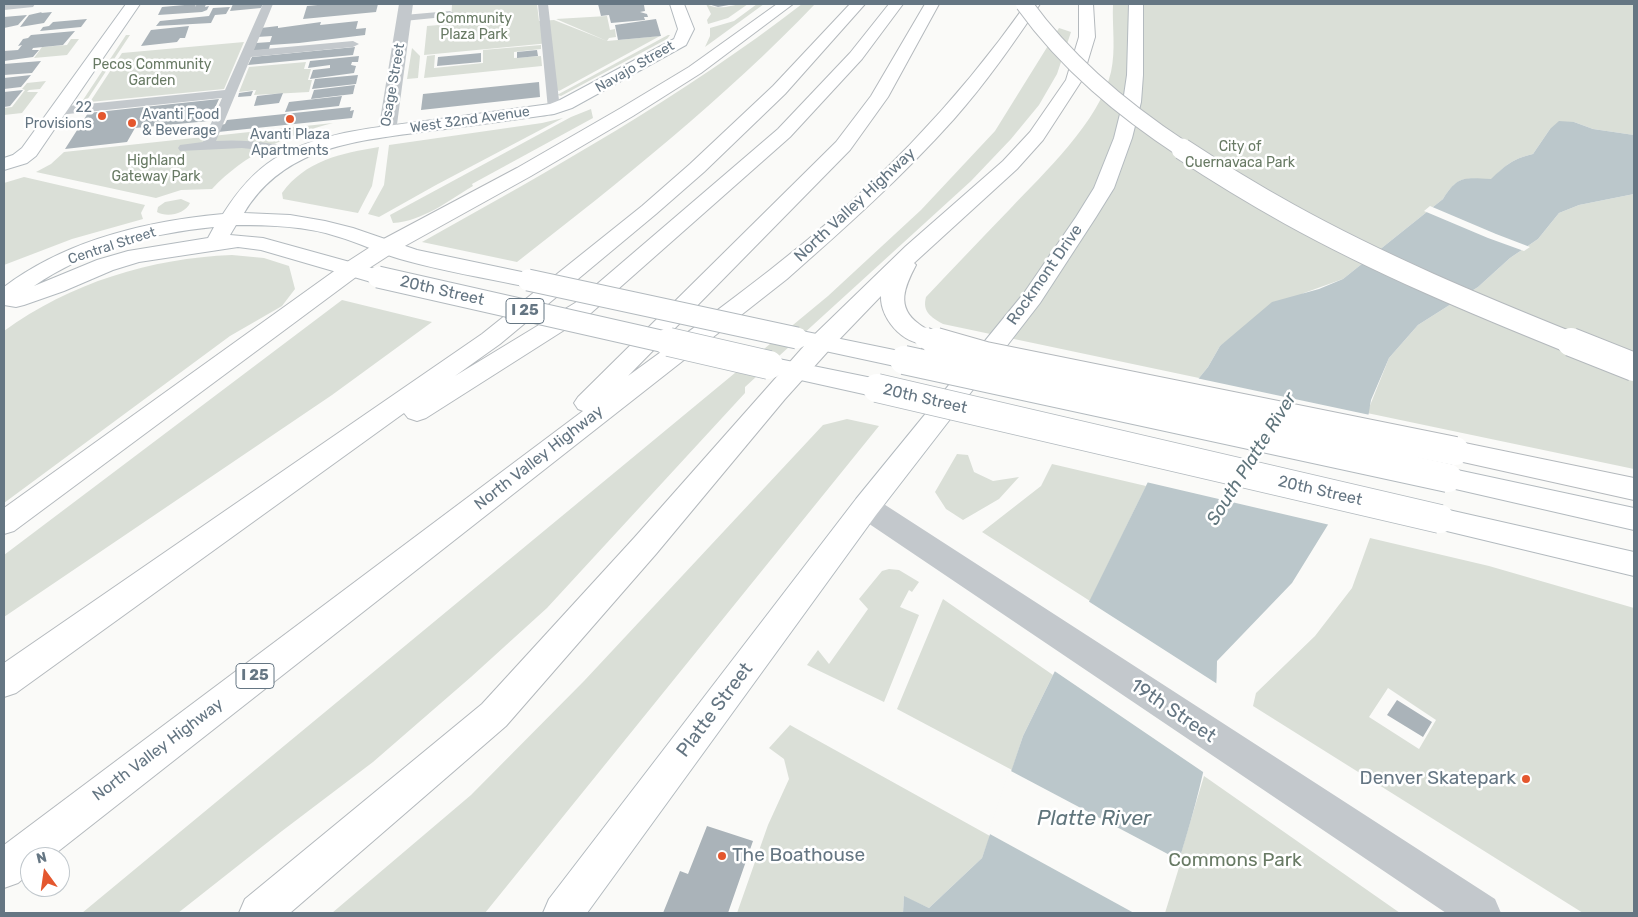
<!DOCTYPE html>
<html>
<head>
<meta charset="utf-8">
<style>
  body { margin:0 }
  #map { position:relative; width:1638px; height:917px; overflow:hidden; background:#fafaf8; font-family:Rubik,sans-serif }
  canvas { display:block }
  .frame { position:absolute; inset:0; border:5px solid #657683; pointer-events:none }
  .north { position:absolute; left:20px; top:847px; width:50px; height:50px; box-sizing:border-box; background:#fff; border:1px solid #c1c8cd; border-radius:50%; rotate:346deg; font-size:14px; font-weight:700; line-height:20px; text-align:center; color:#657683 }
  .north::after { content:''; display:block; margin:auto; width:18px; height:22px; background:#e4572e; clip-path:polygon(50% 0,100% 100%,50% 72%,0 100%) }
</style>
</head>
<body>
<div id="map">
<canvas width="1638" height="917"></canvas>
<div class="frame"></div>
<div class="north">N</div>
</div>
<script>
const ctx = document.querySelector('canvas').getContext('2d');
ctx.lineJoin = 'round';
function fill(path, color) { ctx.fillStyle = color; ctx.fill(path, 'evenodd'); }
function stroke(path, color, width, dash) { ctx.strokeStyle = color; ctx.lineWidth = width; ctx.lineCap = dash ? 'butt' : 'round'; ctx.setLineDash(dash || []); ctx.stroke(path); }
function write(font, color, halo, rows, align = 'center') {
  ctx.font = font + ' Rubik,sans-serif'; ctx.lineWidth = 5; ctx.setLineDash([]); ctx.textBaseline = 'middle'; ctx.strokeStyle = halo; ctx.fillStyle = color; for (const [text, x, y, turn = 0] of rows) {
    ctx.save(); ctx.translate(x, y); ctx.rotate((+turn || 0) * Math.PI / 180); ctx.textAlign = isNaN(turn) ? turn : align; if (halo) ctx.strokeText(text, 0, 0); ctx.fillText(text, 0, 0); ctx.restore();
  }
}
fill(new Path2D(`
  M452,4H537L539,21L554,20L607,41L660,36L559,91L555,89L550,43L424,55L427,26L451,24Z
  M706,4C721,12 733,3 748,4L728,18L708,24L707,20L711,14Z
  M757,4H764L705,47L710,36V28L734,21Z
  M802,4H815C724,99 621,181 517,262L422,242C553,169 683,96 802,4Z
  M1113,4H1634V135L1593,129L1574,122L1550,129L1533,154C1512,159 1506,165 1491,180C1464,178 1458,175 1443,199L1343,279L1304,293L1220,346L1208,367L1199,378L943,324C931,317 922,312 926,297C954,267 982,238 1010,209C1044,173 1099,122 1111,72C1116,49 1112,27 1113,4Z
  M607,16L610,30L615,29L616,37L609,38L607,41L556,19Z
  M1059,28L1071,32L1057,74L1039,105L1011,139L971,181L745,387V393L547,608L471,677L373,762L282,831L178,913H82L828,296L921,210L995,131Z
  M126,35H130L85,103H81Z
  M668,35H670L667,39L561,96L557,95Z
  M71,39H79L67,55L34,58L42,47L67,45Z
  M244,42L224,89L90,102L122,53Z
  M541,45V49L514,52V58L541,56L542,66L424,78L427,56L435,55L434,68L483,63V50Z
  M412,48L420,56L418,78L407,79Z
  M306,62L304,69H311L308,80H312L309,92L254,95L256,90L239,92L249,67Z
  M46,81L40,89L29,90L27,92H38L22,113L4,115V108L12,107L25,90L22,89L27,83Z
  M591,109L593,118L472,184L473,186C448,201 423,221 393,223L390,215L571,117Z
  M563,118L436,185L379,217L368,214L384,185L389,145L542,123Z
  M333,123C287,135 245,154 212,189L181,190L156,198L36,172L51,164L64,152Z
  M379,147L372,186L358,213L283,199L282,193C305,161 341,153 379,147Z
  M24,177L145,205L141,213L143,219L72,239L4,265V183Z
  M1634,194V469L1367,413L1389,358L1418,325L1478,287L1510,258L1538,239L1559,213L1579,205Z
  M181,199L190,203C185,214 167,218 157,212L158,207L165,202Z
  M232,255L264,258L289,266L295,289L282,306L230,336L4,503V331C70,283 151,258 232,255Z
  M342,300L432,322L332,395L4,617V555Z
  M847,419L879,426L485,913H332L471,795L584,681L823,425Z
  M957,454L968,455L974,472L993,481L1019,477L999,499L963,520L946,509L935,492Z
  M1052,464L1146,486L1090,601L982,532L1041,486Z
  M1370,538L1489,566L1634,608V913H1583L1253,706L1256,693L1315,636L1352,588ZM1388,688L1436,720L1419,749L1369,717Z
  M889,569L899,570L919,582L912,592L909,590L900,607L919,615L884,702L807,665L818,650L829,664L868,609L859,599L882,571Z
  M943,599L1053,675L1023,736L1012,770L897,709Z
  M790,725L990,836L982,858L929,908L904,897L903,913H737L768,825L789,779L784,759L769,748Z
  M1204,776L1400,913H1163Z`), '#dadfd7');
fill(new Path2D(`
  M1559,121L1574,122L1593,129L1634,135V194L1579,205L1559,213L1538,239L1510,258L1478,287L1418,325L1389,358L1371,400L1358,476L1292,583L1217,661C1217,748 1188,830 1163,913H903L904,896L929,908L982,858L1023,736L1199,378L1208,367L1220,346L1272,302L1319,289L1343,279L1443,199C1458,175 1464,178 1491,179C1506,165 1512,159 1533,154L1550,129Z`), '#bbc7cb');
fill(new Path2D(`
  M1430,206L1496,234L1530,247L1524,251L1488,238L1424,211Z
  M1196,378L1370,415L1361,476L1330,525L1146,482Z
  M1088,601L1219,685L1206,774L1053,670Z
  M1009,770L1181,861L1165,913H1134L988,833Z`), '#fafaf8');
fill(new Path2D(`
  M196,4L195,7L197,4H206L205,7L209,6L207,10L202,12L158,15L162,7Z
  M233,4H263L261,8L230,11Z
  M328,4H378L376,12L303,19L307,6Z
  M598,4L644,5L645,11L640,12L647,14L648,17H644L645,20L611,23L609,15L601,16Z
  M708,4H734L718,7Z
  M230,7L226,14L215,15L211,23L156,26L160,21L209,16L213,8Z
  M42,12L41,13L52,12L44,23L20,27L29,15Z
  M27,15L18,25L4,28V17Z
  M87,19L81,27L40,31L43,27L49,26L53,22Z
  M656,19L661,36L618,40L615,25Z
  M358,21L356,29L366,28L365,35L299,43L270,45L269,49L253,51L256,43L270,42L272,36L257,37L261,28L278,26V28L321,22L320,25Z
  M189,26L185,38H180L177,42L141,46L151,30Z
  M75,31L63,45L33,48L32,50H39L33,57L4,61V51L18,50L22,45L18,46L23,39L28,38L31,35Z
  M355,47L353,55L248,65L252,57Z
  M537,50L538,56L517,58V52Z
  M481,53V62L437,66L438,57Z
  M359,56L358,62H352L351,65L356,66L354,73L310,79L313,70L330,68V65L308,68L310,61Z
  M41,61L32,73L4,75V64Z
  M31,75L21,87L4,89V78Z
  M358,75L356,84L312,89L315,79Z
  M539,82L540,97L421,110L423,94Z
  M355,85L353,94L311,99L314,90Z
  M23,90L10,106L4,107V92Z
  M253,91L251,96L238,97L239,93Z
  M283,93L279,103L254,106L257,96Z
  M342,96L339,106L285,112L289,102Z
  M219,99L209,121L135,128L127,142L65,149L88,113Z
  M351,107L350,111L354,110L352,118L218,132L221,125L225,124L227,120Z
  M1397,700L1432,722L1423,737L1387,715Z
  M707,826L753,841L728,913H663L680,871L688,874Z`), '#aab3b9');
const secondary = new Path2D(`
  M126,4H140L36,156L27,163L4,170V158L13,155L22,148Z
  M670,4H684L694,29L686,45L572,108L554,114C512,120 471,126 429,131C358,141 285,145 244,213L290,215L325,221L353,228L417,250L536,275L539,280L536,285L528,287C485,278 442,271 400,259C379,253 360,243 339,237C306,226 270,225 236,225L230,235L263,238L386,272L389,277L386,282L378,284L261,250L238,247L139,262L113,270L64,291L24,305L16,307L4,305V287C66,240 147,221 223,214C237,192 252,173 274,159C317,133 370,128 418,122C462,116 506,110 550,104L560,100L674,39L678,29ZM214,227L208,238L128,251L97,260L34,286C86,250 152,233 214,227Z
  M1129,4H1143V75L1141,102L1132,138L1114,188L1096,217L1040,303L876,515L587,913H543L549,899L856,499L1024,293L1076,217L1094,188L1114,138L1123,102L1127,75Z
  M797,330L904,352L913,354L916,360L913,366L904,368L788,343L785,338L788,333Z
  M769,357L877,379L886,382L890,388L886,394L877,397L760,371L757,365L760,359Z
  M1448,468L1634,508V530L1438,485L1434,478L1438,471Z
  M1440,508L1634,552V576L1430,527L1425,519L1430,511Z`);
const highway = new Path2D(`
  M777,4H793L701,73L633,116L531,176L394,252L360,274L14,531L4,534V508L344,264L378,242L517,168L621,108L689,67Z
  M850,4H865L785,94L704,172L656,214L500,344L455,376L575,303L778,129L850,53L889,4H903L862,59L790,137L591,313L426,418L417,421L408,418L404,413L16,693L4,697V663L482,334L642,206L690,164L773,86Z
  M925,4H939L888,97L850,150L628,376C676,341 724,306 770,270C868,194 955,105 1026,4H1040C1013,44 986,83 954,119C902,177 845,228 787,279L51,857H30V873L18,883L4,888V845L583,411L578,409L574,403L578,397L836,142L871,96Z
  M1079,4H1093L1095,37L1082,80L1043,140L1017,169L914,263L916,265C905,286 895,307 919,324C925,329 932,331 937,338L934,343C908,350 880,321 881,296L830,349L785,399L656,554L506,726L290,913H239L245,899L482,704L634,538L812,337L906,246L1003,161L1030,132L1066,80L1079,37Z
  M1455,441L1634,478V500L1445,458L1441,451L1445,444Z`);
stroke(secondary, '#b3babf', 2);
stroke(highway, '#b4b9bd', 2);
fill(new Path2D(`
  M263,4H273L254,50L353,41L359,44L353,47L251,57L216,141C247,139 274,143 304,151L306,154L304,157L299,158L269,151L242,148L180,151L178,148L180,145L203,142L222,98L58,115L52,111L58,107L225,90Z
  M538,4H548L560,109L554,113L548,109Z
  M450,11L455,14L454,16L404,21L399,18L404,15Z`), '#c3c8cc');
fill(new Path2D(`
  M4,4H35L33,7L4,10Z
  M399,4H413L396,132L393,136L387,137L381,136L378,132Z
  M866,496L876,499L1495,899L1501,913H1446L856,515L852,507L856,499Z`), '#c3c8cc');
fill(secondary, '#fff');
fill(highway, '#fff');
const secondaryBridgeFar1 = new Path2D(`
  M378,277L674,344
  M528,280L797,338`);
const secondaryBridge = new Path2D(`
  M669,342L769,365
  M904,360L1448,478
  M877,388L1440,519`);
const highwayBridgeFar2 = new Path2D(`
  M1024,4C1067,64 1123,110 1184,150`);
const highwayBridgeFar1 = new Path2D(`
  M1182,149C1217,172 1253,194 1289,214C1381,265 1477,305 1574,344
  M925,338L940,344`);
const highwayBridge = new Path2D(`
  M936,342L985,356L1455,451
  M1571,342L1634,367`);
stroke(secondaryBridgeFar1, '#b3babf', 23, []);
stroke(secondaryBridge, '#b3babf', 30, []);
stroke(highwayBridgeFar2, '#b4b9bd', 18, []);
stroke(highwayBridgeFar1, '#b4b9bd', 23, []);
stroke(highwayBridge, '#b4b9bd', 30, []);
stroke(secondaryBridgeFar1, '#fff', 21);
stroke(secondaryBridge, '#fff', 28);
stroke(highwayBridgeFar2, '#fff', 16);
stroke(highwayBridgeFar1, '#fff', 21);
stroke(highwayBridge, '#fff', 28);
for (const [x, y, r, color] of [
  [102,116,5,"#e4572e"],
  [290,119,5,"#e4572e"],
  [132,123,5,"#e4572e"],
  [1526,779,5,"#e4572e"],
  [722,856,5,"#e4572e"]
]) { const dot = new Path2D(); dot.arc(x, y, r, 0, 2 * Math.PI); ctx.fillStyle = color; ctx.fill(dot); stroke(dot, '#fff', 2); }
write('14px', '#687a64', '#fff', [
  ["Community",474,19],
  ["Plaza Park",474,35],
  ["Pecos Community",152,65],
  ["Garden",152,81],
  ["City of",1240,147],
  ["Cuernavaca Park",1240,163],
  ["Highland",156,161],
  ["Gateway Park",156,177]
]);
write('14px', '#657683', '#fff', [
  ["Navajo Street",635,67,-30],
  ["Osage Street",393,85,-80],
  ["West 32nd Avenue",470,120,-8],
  ["Central Street",112,246,-18]
]);
write('14px', '#657683', '#fff', [
  ["22",92,108],
  ["Provisions",92,124],
  ["Avanti Food",142,115,"left"],
  ["& Beverage",142,131,"left"],
  ["Avanti Plaza",290,135,"center"],
  ["Apartments",290,151,"center"]
], 'right');
for (const [x, y, w] of [
  [525,311,38],
  [255,676,38]
]) { const box = new Path2D(); box.roundRect(x - w / 2, y - 12.5, w, 25, 4); ctx.fillStyle = '#fff'; ctx.fill(box); stroke(box, '#657683', 1); }
write('bold 15px', '#657683', null, [
  ["I 25",525,311],
  ["I 25",255,676]
]);
write('16px', '#657683', '#fff', [
  ["North Valley Highway",855,205,-43],
  ["Rockmont Drive",1045,275,-55],
  ["20th Street",442,291,13],
  ["20th Street",925,399,13],
  ["North Valley Highway",539,458,-38],
  ["20th Street",1320,491,13],
  ["North Valley Highway",158,750,-37]
]);
write('italic 18px', '#60757c', '#fff', [
  ["South Platte River",1252,459,-58]
]);
write('19px', '#657683', '#fff', [
  ["Platte Street",715,710,-53],
  ["19th Street",1173,711,34]
]);
write('19px', '#657683', '#fff', [
  ["Denver Skatepark",1516,779],
  ["The Boathouse",732,856,"left"]
], 'right');
write('19px', '#687a64', '#fff', [
  ["Commons Park",1235,861]
]);
write('italic 21px', '#60757c', '#fff', [
  ["Platte River",1094,819]
]);
</script>
</body>
</html>
